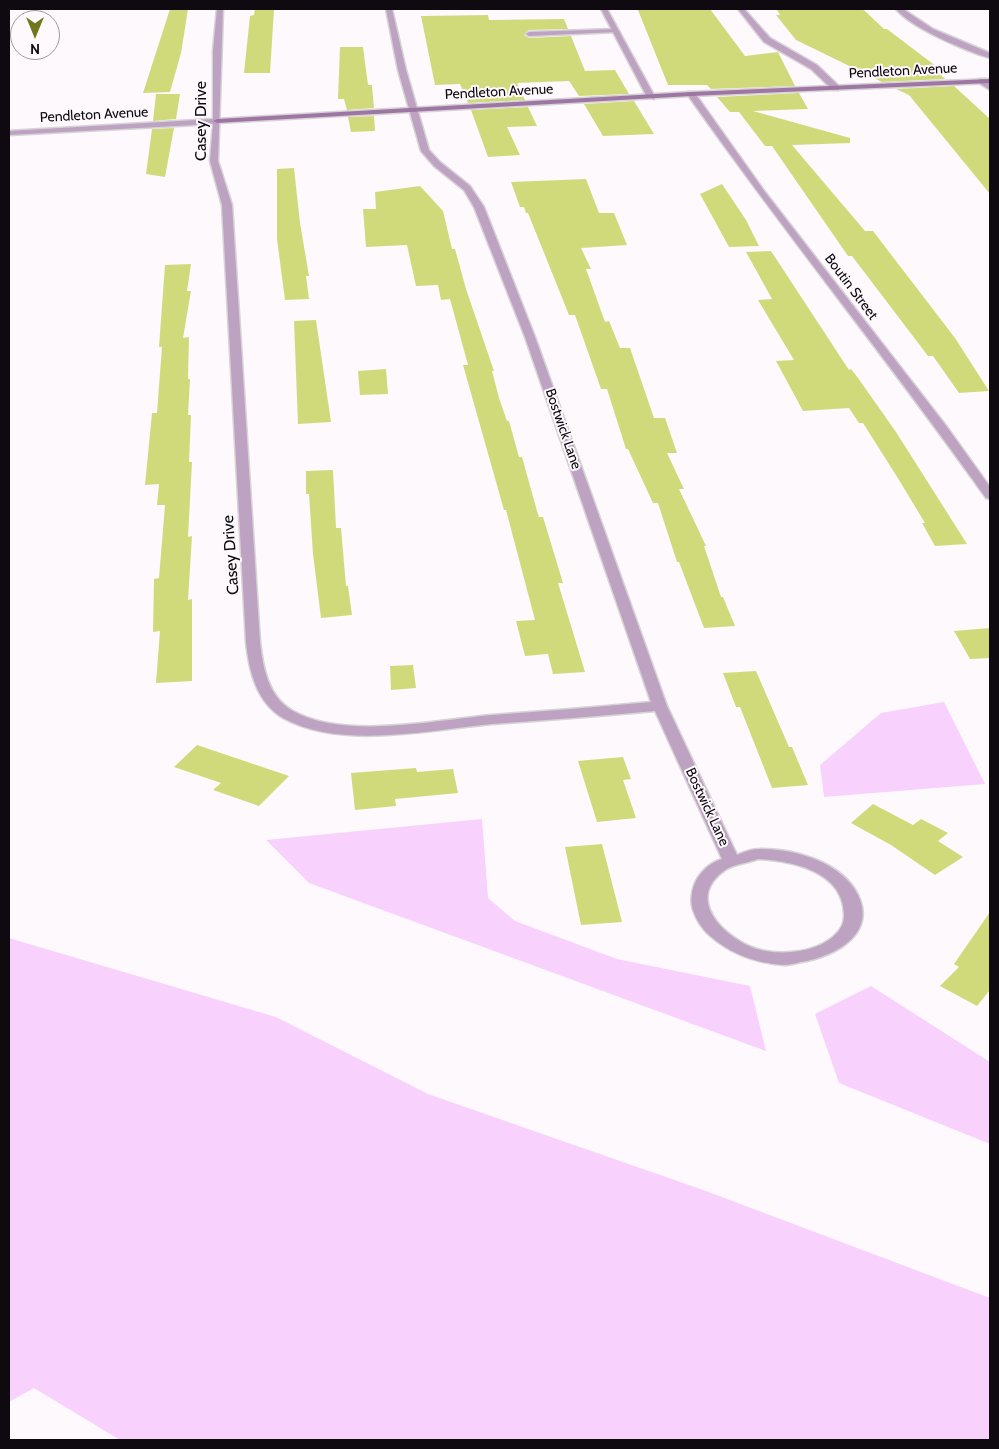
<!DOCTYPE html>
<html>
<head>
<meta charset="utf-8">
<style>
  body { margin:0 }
  #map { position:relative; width:999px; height:1449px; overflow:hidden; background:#fdf9fd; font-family:Cabin,sans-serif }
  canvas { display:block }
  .frame { position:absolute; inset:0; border:10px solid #0f0910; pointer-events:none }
  .north { position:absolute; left:10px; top:10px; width:50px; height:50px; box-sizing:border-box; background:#fdf9fd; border:1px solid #9e999e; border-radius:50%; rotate:180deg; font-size:14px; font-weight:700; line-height:20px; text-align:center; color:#0f0910 }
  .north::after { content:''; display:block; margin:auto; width:18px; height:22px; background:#71761f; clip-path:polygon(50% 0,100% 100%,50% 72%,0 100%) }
</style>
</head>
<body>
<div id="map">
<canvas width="999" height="1449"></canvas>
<div class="frame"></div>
<div class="north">N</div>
</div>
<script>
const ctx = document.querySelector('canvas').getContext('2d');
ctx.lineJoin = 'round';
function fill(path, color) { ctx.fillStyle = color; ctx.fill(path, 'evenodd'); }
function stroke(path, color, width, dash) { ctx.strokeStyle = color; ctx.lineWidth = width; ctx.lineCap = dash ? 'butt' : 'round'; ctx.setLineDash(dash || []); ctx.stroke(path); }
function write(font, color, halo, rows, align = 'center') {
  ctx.font = font + ' Cabin,sans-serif'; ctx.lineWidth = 4; ctx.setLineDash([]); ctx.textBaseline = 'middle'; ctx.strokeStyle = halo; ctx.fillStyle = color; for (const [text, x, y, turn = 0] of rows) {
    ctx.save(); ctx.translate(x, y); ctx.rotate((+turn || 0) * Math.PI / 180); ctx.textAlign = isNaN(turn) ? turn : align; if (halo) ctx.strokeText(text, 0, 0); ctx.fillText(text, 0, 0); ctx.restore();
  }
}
fill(new Path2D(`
  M944,702L985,784L824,797L820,765L881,713Z
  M482,819L488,898L515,921L617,959L750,986L766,1051L309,883L266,840Z
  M9,938L276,1017L428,1094L706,1191L990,1298V1440H120L34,1388L9,1402Z
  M871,986L990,1062V1144L839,1083L815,1014Z`), '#f8d2fd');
fill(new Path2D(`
  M170,9H188L181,53L170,92L143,93Z
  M255,9H274L270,73H244L250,16L254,15Z
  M710,9L745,56L778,52L795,86L711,89L707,85H668L638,10Z
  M861,9L865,11L884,29H887L941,70H936L945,79L882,82L796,40L776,15H780L777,10Z
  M488,15L489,20L564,19L568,29L529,30L524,35L529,38L571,36L585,71L615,70L629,94L579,96L569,81L517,83L525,100L468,103L460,84L435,85L421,16Z
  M340,47H363L368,85H372L374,108L347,110L344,99H338Z
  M954,86L990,119V194L909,95L896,89Z
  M799,93L808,109L753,111L850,138V143L792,145L865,231H873L955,338L989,391L959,393L933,356H928L852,256H848L772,146H765L739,112H730L717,97Z
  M156,94H180L176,119L153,121Z
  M634,101L654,134L603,136L584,104Z
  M528,107L537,126L507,127L520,155L488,157L471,110Z
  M374,116L375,131L351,132L348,117Z
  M174,128L165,177L146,174L152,129Z
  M294,168L300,223L309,276H306L309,299L285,300L277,239V169Z
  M586,179L599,213H614L627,245L581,248L591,269H586L605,322L609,321L620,348H630L654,418H665L677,453H667L684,489H679L706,546H704L721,597H723L735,626L704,628L679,562H677L658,503H653L628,449H626L607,389H601L575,315H569L528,213H526L524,207H520L511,182Z
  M722,184L746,220L759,246L729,247L700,194Z
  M420,186L443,211L452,249H455L466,289L494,371H492L499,398L507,421H509L519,457H522L537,511L539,517H543L563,583H558L585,672L553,674L548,654L525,656L516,621L535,620L506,510H504L463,365H468L450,299L441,300L438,285L416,286L407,245L366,247L363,209H376L375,192Z
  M771,251L849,370L851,369L858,378L896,432L967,544L935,546L922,523H925L899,480L863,423H859L849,408L803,411L776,361L794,360L758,300L772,299L746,252Z
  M191,264L187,291H191L183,338L189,337L188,379H190L188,415H191L189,462H192L188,537L192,536L188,600L192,599V681L156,683L160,631L153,632L154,579L159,578L165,505H157L159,484L145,485L152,413H157L162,347H159L165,265Z
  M316,320L331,422L298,424L294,321Z
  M386,369L388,394L360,395L358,371Z
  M333,470L336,528H341L346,586H348L352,615L321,618L313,554L309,494H306V471Z
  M990,628V658L970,659L954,631Z
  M413,665L416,688L391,690L390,666Z
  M756,671L789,747H792L808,785L772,788L740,707H736L723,673Z
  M197,745L289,776L259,806L213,790L221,783L174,767Z
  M623,757L631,779L623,780L636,818L597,822L578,761Z
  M416,768L417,772L453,769L458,793L395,799L396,806L355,810L351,773Z
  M873,804L913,825L921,819L948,833L938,841L963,857L935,875L891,845L851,823Z
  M602,844L622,922L581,925L565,847Z
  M990,912V990L977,1006L940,986L959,967L954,964Z`), '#d1da7b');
const lane = new Path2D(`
  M615,29L617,32L529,36L526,34L529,32Z`);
const street = new Path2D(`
  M217,9H223L218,161L232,205L260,642C263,668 268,697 293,711C344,740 436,720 492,715C545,711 598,707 651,702L525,337L474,207L464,190L434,166L421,151L398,70L386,9H392L406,70L429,150L440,162L470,186L484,207L535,337L667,706L737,855C744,852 751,849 759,849C793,848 842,862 858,895C876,933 838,954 807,961C799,962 791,965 784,965C755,963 730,954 708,934C698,924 689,908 692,894C694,878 706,864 722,859L655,711C601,716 546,720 492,724C429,730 341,750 283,718C256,702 249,670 246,642L222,205L210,161L213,124L9,135V131L213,119V51ZM758,859C792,861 843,871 844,914C845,927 835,937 824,943C806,953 777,955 757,949C724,938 684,899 725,870C734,864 748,863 758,859Z
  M601,9H607L655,97L654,99L647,97Z
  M738,9H744L770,38L817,65L839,86V90H833L811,69L764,42Z
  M896,9H903L933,29L990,53V58C967,52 910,27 896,9Z
  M979,79H985L990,84V90L979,83Z
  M688,92H694L765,192L947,427L990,487V499L986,498C889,361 783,231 687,94Z`);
const secondary = new Path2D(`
  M990,79V83L691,96L217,123L213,121L217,119L691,92Z`);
stroke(lane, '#d7d3d7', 3);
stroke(street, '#d7d3d7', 3);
stroke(secondary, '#d7d3d7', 3);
fill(lane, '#bda2c1');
fill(street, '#bda2c1');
fill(secondary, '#9e76a4');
write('14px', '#0f0910', '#fdf9fd', [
  ["Pendleton Avenue",903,71,-3],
  ["Pendleton Avenue",499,92,-3],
  ["Pendleton Avenue",94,115,-3],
  ["Boutin Street",851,287,53],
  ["Bostwick Lane",563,429,71],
  ["Bostwick Lane",707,807,65]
]);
write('16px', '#0f0910', '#fdf9fd', [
  ["Casey Drive",201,121,-90],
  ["Casey Drive",231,555,-94]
]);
</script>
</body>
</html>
